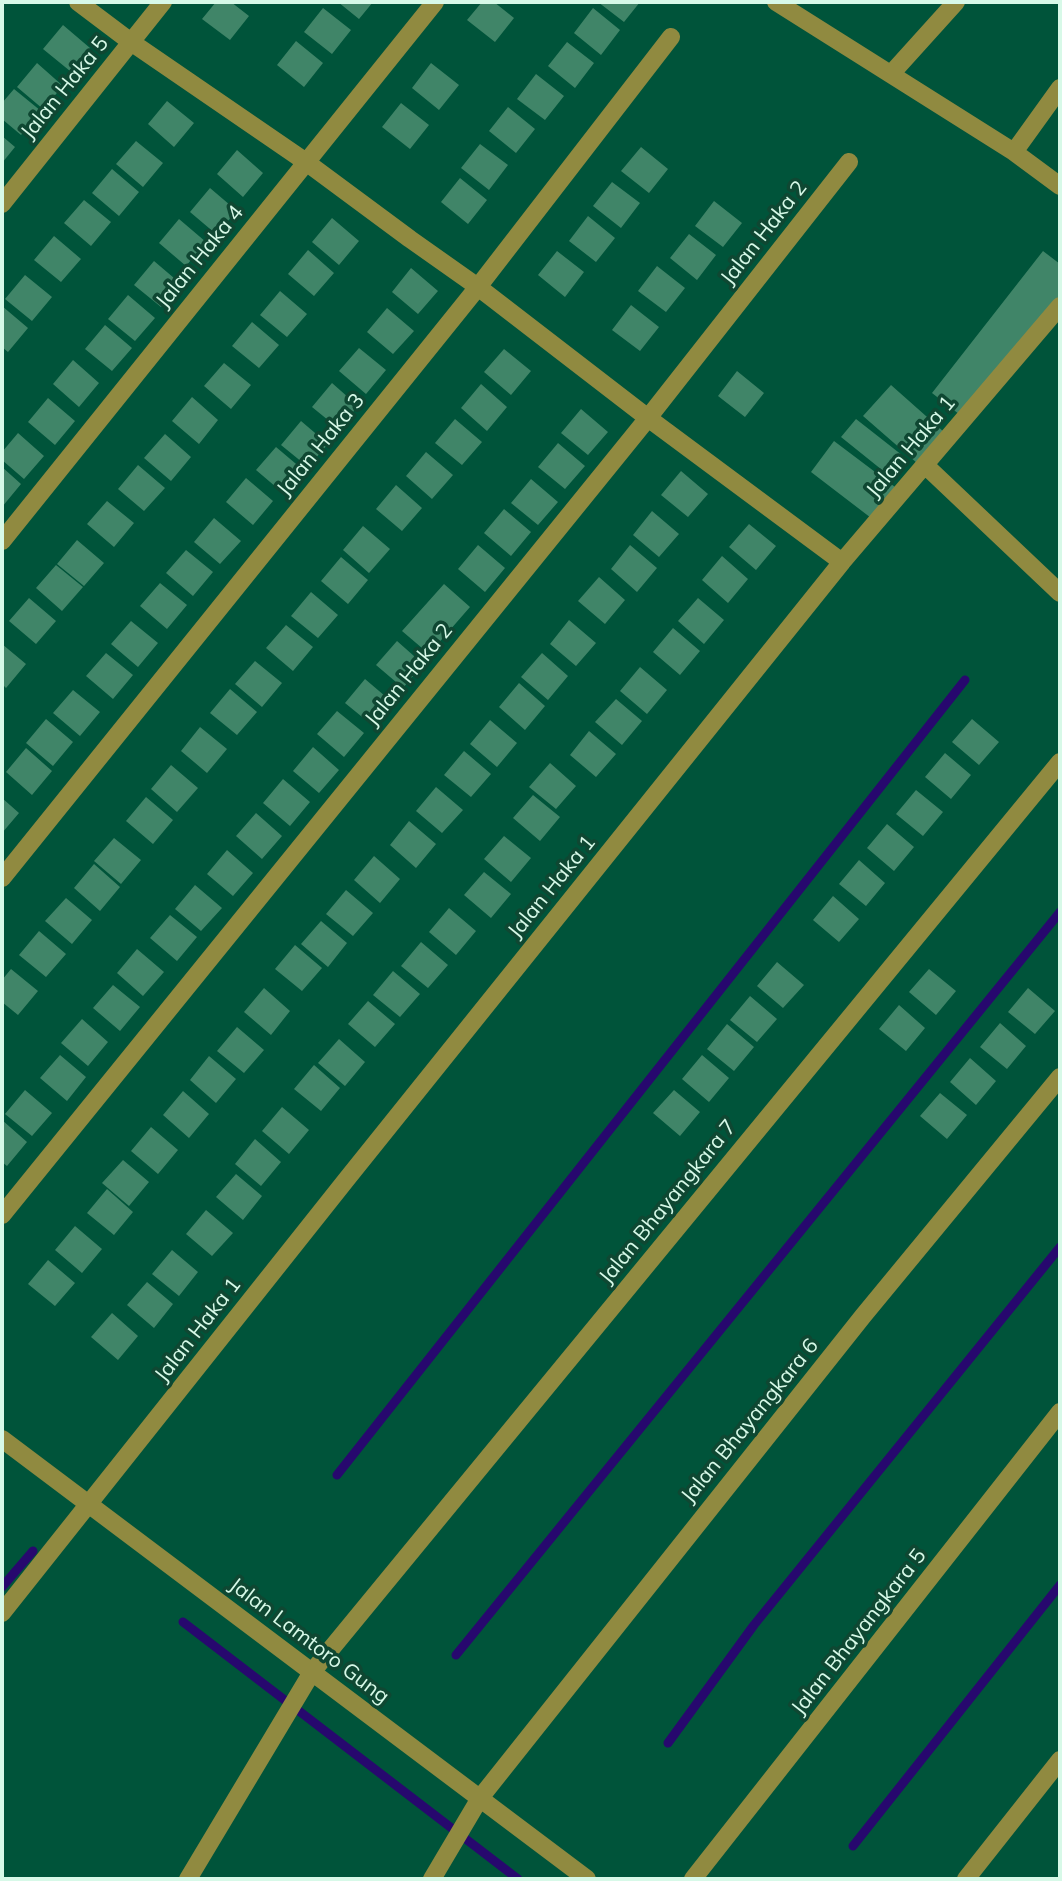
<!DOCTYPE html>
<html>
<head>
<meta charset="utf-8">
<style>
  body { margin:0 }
  #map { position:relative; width:1062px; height:1881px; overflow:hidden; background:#00543a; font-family:Mulish,sans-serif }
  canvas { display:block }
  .frame { position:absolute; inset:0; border:4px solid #d7f9e8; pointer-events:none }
</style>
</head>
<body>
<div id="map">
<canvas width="1062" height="1881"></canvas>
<div class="frame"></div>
</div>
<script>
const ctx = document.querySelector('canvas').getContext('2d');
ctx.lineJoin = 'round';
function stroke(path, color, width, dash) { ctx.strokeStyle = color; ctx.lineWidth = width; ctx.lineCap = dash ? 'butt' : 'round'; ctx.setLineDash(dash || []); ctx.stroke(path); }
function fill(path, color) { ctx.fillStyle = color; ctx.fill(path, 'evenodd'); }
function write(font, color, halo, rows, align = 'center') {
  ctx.font = font + ' Mulish,sans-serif'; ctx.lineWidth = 7; ctx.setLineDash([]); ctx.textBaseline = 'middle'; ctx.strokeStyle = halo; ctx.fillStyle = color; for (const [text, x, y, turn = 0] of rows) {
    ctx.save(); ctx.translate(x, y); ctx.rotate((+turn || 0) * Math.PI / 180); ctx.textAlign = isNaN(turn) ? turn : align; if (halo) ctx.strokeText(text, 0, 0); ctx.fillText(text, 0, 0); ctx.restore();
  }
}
stroke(new Path2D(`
  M337,1475L965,680
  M2,1587L33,1551
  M183,1622L518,1879
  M456,1655L1060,912
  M668,1743L754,1625L1060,1247
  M853,1846L1060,1585`), '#27086e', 9);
fill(new Path2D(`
  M216,2H231L249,16L230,40L202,19Z
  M338,2H373L359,19Z
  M482,2H494L514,18L495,42L467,20Z
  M598,2H640L624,22Z
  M323,8L351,30L332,54L304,32Z
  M593,8L620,30L601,55L574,33Z
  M63,25L90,48L70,71L43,49Z
  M296,41L323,63L304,87L277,65Z
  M567,42L594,63L575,88L548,66Z
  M37,63L63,86L43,109L17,87Z
  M431,63L459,85L439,110L412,88Z
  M536,74L564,96L545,120L517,99Z
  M14,89L41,111L21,135L2,119V103Z
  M167,101L194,123L174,147L148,124Z
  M401,103L429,125L410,149L382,127Z
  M508,107L535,129L516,153L489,131Z
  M2,136L15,147L2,163Z
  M136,141L163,163L143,187L116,164Z
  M480,144L508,165L489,190L461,168Z
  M641,147L668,169L649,193L621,171Z
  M237,150L263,173L243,197L217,174Z
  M112,169L139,192L119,216L92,193Z
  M460,178L487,200L468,224L441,202Z
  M612,182L640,203L621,228L593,206Z
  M210,188L237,211L216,234L190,212Z
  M84,200L111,222L91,246L64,223Z
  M714,201L742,223L723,247L695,226Z
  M588,216L615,238L596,262L569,241Z
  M332,218L359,241L339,265L312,242Z
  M179,219L206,242L186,266L159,243Z
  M689,234L716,255L697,280L670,258Z
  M54,236L81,259L61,282L34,260Z
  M308,250L334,273L314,296L288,274Z
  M557,251L584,272L565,297L538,275Z
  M1043,251L1060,264V296L964,418L932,393Z
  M154,261L181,284L161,307L134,285Z
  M657,266L685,288L666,312L638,291Z
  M411,268L438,291L418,314L392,292Z
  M25,275L52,297L32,321L5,299Z
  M280,291L307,314L287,337L260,315Z
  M128,295L155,318L135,341L108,319Z
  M631,305L659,327L640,351L612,330Z
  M2,306L28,328L8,352L2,347Z
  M387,308L414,331L393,354L367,332Z
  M252,322L279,345L259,368L232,346Z
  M105,325L132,348L112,371L85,349Z
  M359,348L386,370L366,394L339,371Z
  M504,349L531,371L511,395L484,372Z
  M73,360L99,383L79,407L53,384Z
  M224,363L251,385L231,409L204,386Z
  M737,371L764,393L745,417L718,396Z
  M332,383L358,406L339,429L312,407Z
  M481,384L507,407L487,431L461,408Z
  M891,385L944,432L917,463L863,416Z
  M192,397L218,420L199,444L172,421Z
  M48,398L75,421L55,445L28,422Z
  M581,409L608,432L588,455L561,433Z
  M455,419L482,442L462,465L435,443Z
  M856,419L907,459L892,478L841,437Z
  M301,421L328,444L308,467L281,445Z
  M18,433L44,456L24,479L2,460V452Z
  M165,434L191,457L171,481L144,458Z
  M834,441L899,490L875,521L811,472Z
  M558,443L585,466L565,489L538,467Z
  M276,447L302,469L283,493L256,470Z
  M426,452L453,475L432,499L406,476Z
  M138,465L165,488L144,511L118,489Z
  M2,467L21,484L2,507Z
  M681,471L708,494L688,517L661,495Z
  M246,478L273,501L253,525L226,502Z
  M531,479L558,502L538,525L511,503Z
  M396,485L422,508L402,531L376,509Z
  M107,501L134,523L114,547L87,524Z
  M504,509L531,532L511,556L484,533Z
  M652,511L679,534L659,557L633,535Z
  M214,518L241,541L220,564L194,542Z
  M749,524L776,546L756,570L729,547Z
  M363,526L390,549L369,573L343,550Z
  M77,540L104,563L84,586L57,564Z
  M478,545L505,568L485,592L458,569Z
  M630,545L657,568L637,592L611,569Z
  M186,550L213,572L193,596L166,573Z
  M722,556L748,579L728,603L702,580Z
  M341,557L368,580L348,604L321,581Z
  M56,565L83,587L62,611L36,588Z
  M599,577L625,600L605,624L578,601Z
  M160,583L187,605L167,629L140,606Z
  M444,584L470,607L429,654L402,631Z
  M311,592L338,615L318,638L291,616Z
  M29,598L56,621L36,644L9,621Z
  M698,598L724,620L704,644L678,621Z
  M569,620L596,643L576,666L550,644Z
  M131,621L158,643L138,667L111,644Z
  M286,625L313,647L293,671L266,648Z
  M673,628L700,651L680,675L653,652Z
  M397,641L423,664L403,688L376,665Z
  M2,644L26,664L6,688L2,684Z
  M106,653L133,675L113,699L86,676Z
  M542,653L568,676L548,700L521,677Z
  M255,661L282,683L262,707L235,684Z
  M640,667L667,690L647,714L620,691Z
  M365,679L392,702L372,725L345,703Z
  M519,683L545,706L525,730L499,707Z
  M230,689L257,712L237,735L210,713Z
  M73,690L100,712L80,736L53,713Z
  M616,699L642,721L622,745L595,722Z
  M337,711L364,733L344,757L317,734Z
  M46,719L73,742L53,766L26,743Z
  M972,719L999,742L979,765L952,742Z
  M490,720L517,743L497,767L470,744Z
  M200,727L227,749L207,773L181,751Z
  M589,731L616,754L596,777L570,755Z
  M313,747L339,770L319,793L293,771Z
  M26,748L52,771L32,795L6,772Z
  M464,751L491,774L471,797L444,775Z
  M945,753L971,775L951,799L925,777Z
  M550,763L576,786L556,809L529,787Z
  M171,765L198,788L177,812L151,789Z
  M283,779L310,802L290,826L263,803Z
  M436,787L463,810L442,833L416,811Z
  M916,790L943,812L923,836L896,814Z
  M533,795L560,817L540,841L513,818Z
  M146,797L173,820L153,844L126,821Z
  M2,798L19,813L2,833Z
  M256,813L282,836L262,859L236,836Z
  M409,821L436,844L416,868L390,845Z
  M887,824L914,847L894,871L867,848Z
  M504,836L531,858L511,882L484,859Z
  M114,838L141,860L121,884L94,861Z
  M227,850L253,873L233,896L207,874Z
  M374,856L400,879L380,903L354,880Z
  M859,860L885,883L866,906L839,884Z
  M94,864L120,887L100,911L74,888Z
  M484,872L511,894L491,918L464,895Z
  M195,885L222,908L201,931L175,909Z
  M346,890L373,913L353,936L326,914Z
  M833,896L859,919L839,942L813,920Z
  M66,898L92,920L72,944L45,921Z
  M449,908L476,931L456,955L429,932Z
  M170,915L197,937L177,961L150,938Z
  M321,921L347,943L328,967L301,944Z
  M39,931L66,954L46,977L19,955Z
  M421,942L448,965L428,988L401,966Z
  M295,945L322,968L302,991L275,969Z
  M137,949L164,972L143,996L117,973Z
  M777,962L804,985L783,1008L757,986Z
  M11,969L38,991L18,1015L2,1002V980Z
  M929,969L956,991L936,1015L909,992Z
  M393,971L420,994L400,1017L373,995Z
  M113,985L140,1007L120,1031L93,1008Z
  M264,988L290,1011L271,1035L244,1012Z
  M1028,988L1055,1011L1035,1034L1008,1012Z
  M750,996L777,1019L757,1042L730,1020Z
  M368,1001L395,1024L375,1047L348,1024Z
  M899,1005L925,1028L906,1051L879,1029Z
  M82,1019L108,1042L88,1066L61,1043Z
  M1000,1023L1026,1046L1007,1069L980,1047Z
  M727,1024L754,1047L734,1071L707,1049Z
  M237,1027L264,1050L244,1073L217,1051Z
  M339,1039L365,1062L345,1086L318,1063Z
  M60,1055L86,1077L67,1101L40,1078Z
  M702,1055L729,1078L709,1102L682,1079Z
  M209,1056L236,1079L216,1103L190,1080Z
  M970,1058L996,1081L976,1105L950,1082Z
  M314,1065L340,1088L321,1111L294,1089Z
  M25,1090L52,1113L32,1136L5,1114Z
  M674,1090L700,1112L680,1136L653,1113Z
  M183,1091L209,1114L189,1138L163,1115Z
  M940,1093L967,1115L947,1139L920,1116Z
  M282,1107L309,1130L289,1154L262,1131Z
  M2,1120L27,1142L7,1166L2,1162Z
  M151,1127L178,1150L158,1174L131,1151Z
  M255,1139L281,1162L261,1186L235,1164Z
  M123,1160L149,1182L129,1206L102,1183Z
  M236,1174L262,1196L243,1220L216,1197Z
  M107,1189L133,1212L114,1235L87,1213Z
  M206,1210L233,1233L212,1256L186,1234Z
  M75,1226L102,1249L82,1273L55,1250Z
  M172,1250L198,1272L179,1296L152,1274Z
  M48,1260L75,1283L55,1306L28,1284Z
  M147,1282L173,1304L154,1328L127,1305Z
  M112,1313L138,1336L118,1360L91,1337Z`), '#408568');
stroke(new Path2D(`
  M78,2L131,42L306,162L410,239L478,287L648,418L842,562
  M776,2L1014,152L1060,186
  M891,74L956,2
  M1014,152L1060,88
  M2,204L163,2
  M926,466L1060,593
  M2,541L435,2
  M2,878L478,287L671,37
  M2,1215L648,418L849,162
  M2,1439L587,1879
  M2,1613L346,1180L842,562L1060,306
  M188,1879L312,1672L1060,762
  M432,1879L480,1798L863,1316L1060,1077
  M693,1879L1060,1412
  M966,1879L1060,1760`), '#908a40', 18);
write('21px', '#d7f9e8', '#0f4732', [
  ["Jalan Haka 5",65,88,-51],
  ["Jalan Haka 2",764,233,-52],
  ["Jalan Haka 4",200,257,-51],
  ["Jalan Haka 3",321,445,-51],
  ["Jalan Haka 1",911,447,-50],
  ["Jalan Haka 2",409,675,-51],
  ["Jalan Haka 1",552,887,-51],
  ["Jalan Bhayangkara 7",668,1202,-51],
  ["Jalan Haka 1",198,1330,-52],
  ["Jalan Bhayangkara 6",750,1421,-51],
  ["Jalan Bhayangkara 5",859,1632,-52],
  ["Jalan Lamtoro Gung",309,1641,37]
]);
</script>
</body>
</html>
